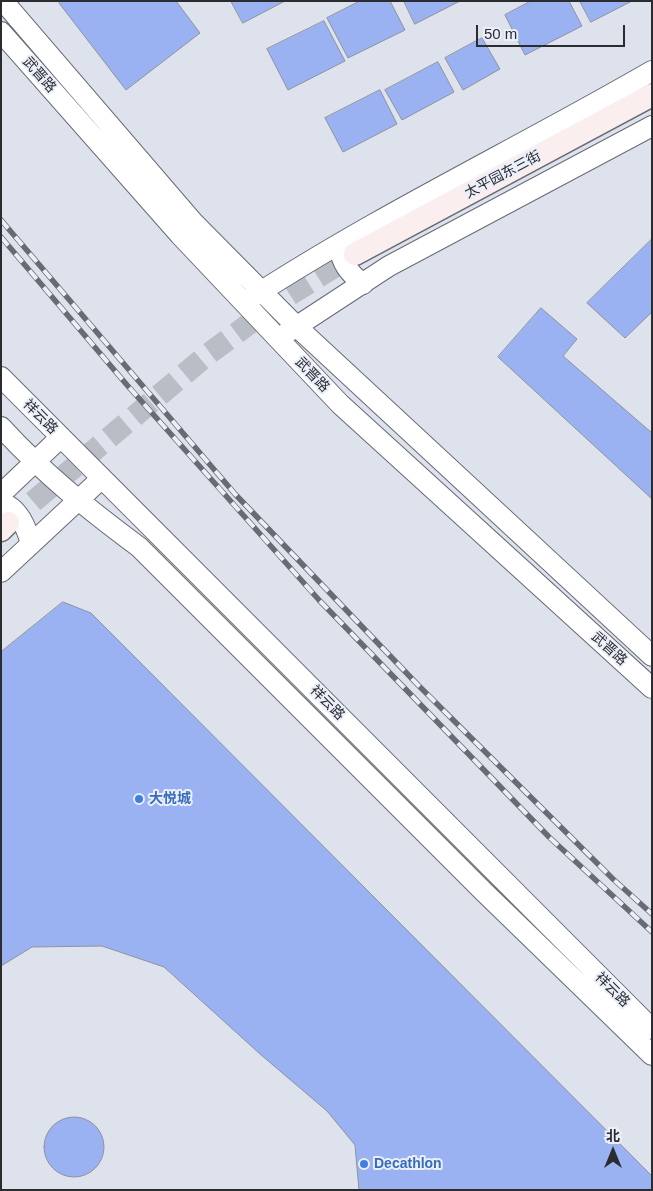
<!DOCTYPE html>
<html>
<head>
<meta charset="utf-8">
<style>
  body { margin:0 }
  #map { position:relative; width:653px; height:1191px; overflow:hidden; background:#dde2ec; font-family:Arial,"Noto Sans SC",sans-serif }
  canvas { display:block }
  .frame { position:absolute; inset:0; border:2px solid #2a2c30; pointer-events:none }
  .north { position:absolute; left:588px; top:1126px; width:50px; height:50px; -webkit-text-stroke:4px #ebeffa; paint-order:stroke; rotate:0deg; font-size:14px; font-weight:700; line-height:20px; text-align:center; color:#2a2c30 }
  .north::after { content:''; display:block; margin:auto; width:18px; height:22px; background:#2a2c30; clip-path:polygon(50% 0,100% 100%,50% 72%,0 100%) }
  .scale { position:absolute; left:476px; top:25px; width:149px; height:22px; box-sizing:border-box; border:2px solid #2a2c30; border-top:0; padding-left:6px; font-size:15px; line-height:18px; white-space:nowrap; color:#2a2c30; -webkit-text-stroke:4px #ebeffa; paint-order:stroke }
</style>
</head>
<body>
<div id="map">
<canvas width="653" height="1191"></canvas>
<div class="frame"></div>
<div class="north">北</div>
<div class="scale">50 m</div>
</div>
<script>
const ctx = document.querySelector('canvas').getContext('2d');
ctx.lineJoin = 'round';
function fill(path, color) { ctx.fillStyle = color; ctx.fill(path, 'evenodd'); }
function stroke(path, color, width, dash) { ctx.strokeStyle = color; ctx.lineWidth = width; ctx.lineCap = dash ? 'butt' : 'round'; ctx.setLineDash(dash || []); ctx.stroke(path); }
function write(font, color, halo, rows, align = 'center') {
  ctx.font = font + ' Arial,"Noto Sans SC",sans-serif'; ctx.lineWidth = 4; ctx.setLineDash([]); ctx.textBaseline = 'middle'; ctx.strokeStyle = halo; ctx.fillStyle = color; for (const [text, x, y, turn = 0] of rows) {
    ctx.save(); ctx.translate(x, y); ctx.rotate((+turn || 0) * Math.PI / 180); ctx.textAlign = isNaN(turn) ? turn : align; if (halo) ctx.strokeText(text, 0, 0); ctx.fillText(text, 0, 0); ctx.restore();
  }
}
const building = new Path2D(`
  M61,1H176L200,33L126,90L59,3Z
  M231,1H285L243,23Z
  M360,1H390L405,30L348,58L327,18Z
  M404,1H460L415,24Z
  M531,1H569L582,26L525,55L505,15Z
  M580,1H632L591,22Z
  M324,21L345,61L288,90L267,49Z
  M482,38L500,69L463,90L445,58Z
  M438,62L454,92L402,120L385,90Z
  M380,90L397,124L343,152L325,118Z
  M652,239V312L625,338L587,303Z
  M541,308L577,339L563,356L652,433V499L498,357Z
  M63,602L91,613L652,1176V1190H359L355,1145L327,1111L260,1054L164,967L102,946L32,947L1,966V652Z
  M44 1147a30 30 0 1 1 60 0a30 30 0 1 1-60 0Z`);
fill(building, '#9ab2f2');
stroke(building, '#8e929c', 1);
stroke(new Path2D(`
  M8,523L207,355L280,301L355,254`), '#b9bec6', 22, [22, 11]);
const tertiary = new Path2D(`
  M3,1L193,222L296,326L652,656
  M1,32L180,235L340,404L652,688
  M339,245C341,263 349,273 363,284
  M251,298C380,214 519,148 652,71
  M285,334L389,266L652,126
  M1,377L652,1029
  M1,427C44,474 88,509 139,547L483,891L652,1055
  M1,494L61,437
  M1,503C18,506 27,529 31,544
  M1,572L102,478`);
const secondary = new Path2D(`
  M355,254L652,95
  M1,530L8,523`);
stroke(tertiary, '#686b75', 22);
stroke(secondary, '#686b75', 25);
stroke(tertiary, '#fff', 20);
stroke(secondary, '#fbeeee', 22);
const rail = new Path2D(`
  M1,220L235,494L418,685L613,879L652,914
  M1,237L127,385L319,600L549,837L652,932`);
stroke(rail, '#686b71', 5.5);
stroke(rail, '#ebeffa', 4, [11]);
for (const [x, y, r, color] of [
  [139,799,5,"#3f7fe0"],
  [364,1164,5,"#3f7fe0"]
]) { const dot = new Path2D(); dot.arc(x, y, r, 0, 2 * Math.PI); ctx.fillStyle = color; ctx.fill(dot); stroke(dot, '#ebeffa', 2); }
write('14px', '#2a2c30', '#ebeffa', [
  ["武晋路",39,75,49],
  ["太平园东三街",503,175,-28],
  ["武晋路",312,375,46],
  ["祥云路",40,417,45],
  ["武晋路",609,649,42],
  ["祥云路",327,703,45],
  ["祥云路",612,990,45]
]);
write('bold 14px', '#366cbe', '#ebeffa', [
  ["大悦城",149,799],
  ["Decathlon",374,1164]
], 'left');
</script>
</body>
</html>
